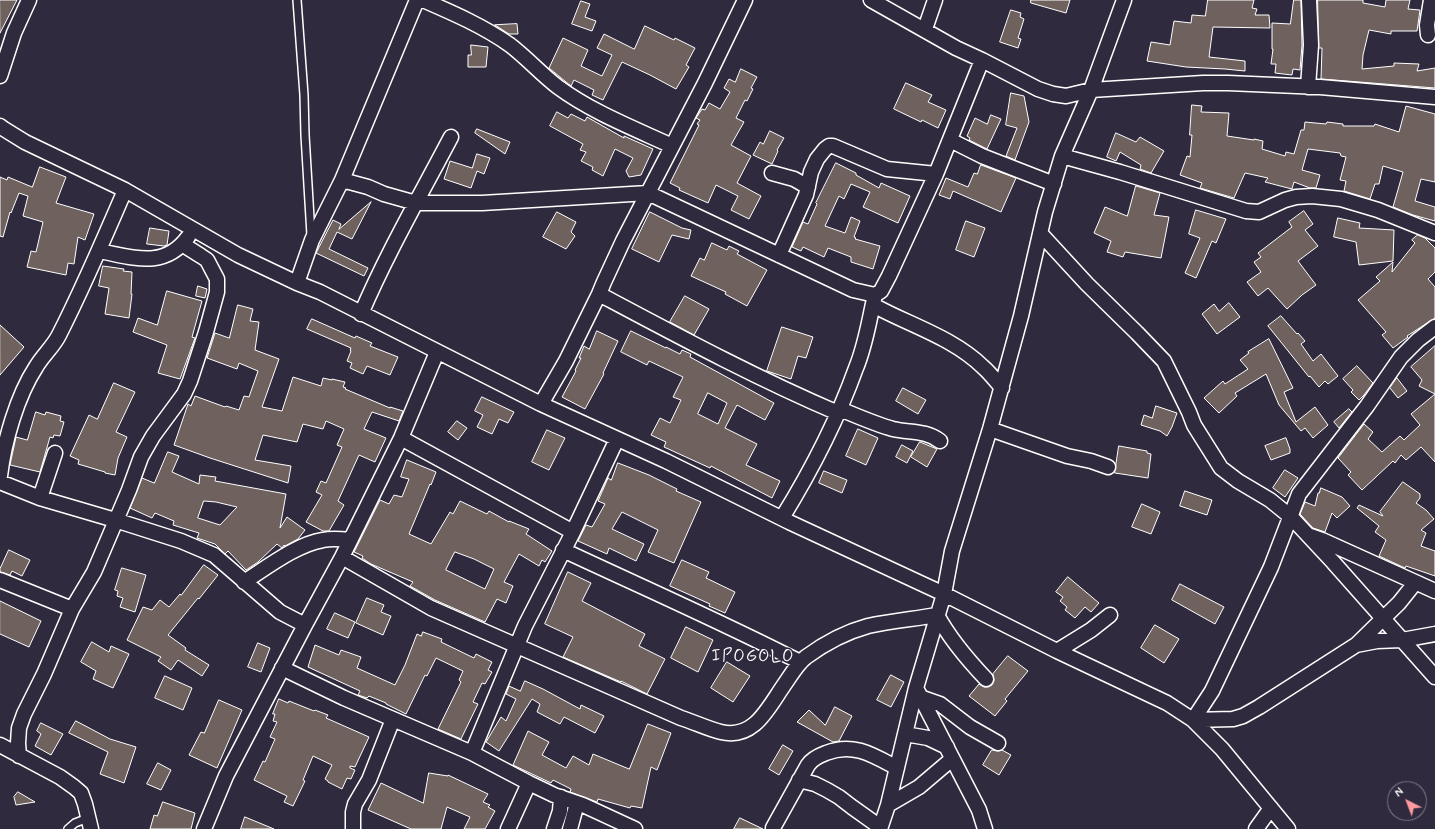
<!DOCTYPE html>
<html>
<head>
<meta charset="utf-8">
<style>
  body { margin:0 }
  #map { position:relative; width:1435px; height:829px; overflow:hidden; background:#2f2a3d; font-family:Mynerve,sans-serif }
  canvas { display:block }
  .north { position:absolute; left:1387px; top:781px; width:40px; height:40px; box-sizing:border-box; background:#2f2a3d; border:1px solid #827f8b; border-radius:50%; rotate:318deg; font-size:11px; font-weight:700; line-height:16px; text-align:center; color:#fff }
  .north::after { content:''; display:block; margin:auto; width:14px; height:18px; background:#ff9aa2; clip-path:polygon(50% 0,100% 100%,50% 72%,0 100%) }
</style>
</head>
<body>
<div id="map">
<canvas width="1435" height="829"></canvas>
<div class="north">N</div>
</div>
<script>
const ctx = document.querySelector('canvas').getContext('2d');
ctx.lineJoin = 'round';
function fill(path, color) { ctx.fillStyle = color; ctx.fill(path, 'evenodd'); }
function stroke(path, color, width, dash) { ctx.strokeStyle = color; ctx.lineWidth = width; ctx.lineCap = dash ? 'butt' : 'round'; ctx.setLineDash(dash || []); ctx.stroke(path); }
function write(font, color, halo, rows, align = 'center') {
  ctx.font = font + ' Mynerve,sans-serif'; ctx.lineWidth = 3; ctx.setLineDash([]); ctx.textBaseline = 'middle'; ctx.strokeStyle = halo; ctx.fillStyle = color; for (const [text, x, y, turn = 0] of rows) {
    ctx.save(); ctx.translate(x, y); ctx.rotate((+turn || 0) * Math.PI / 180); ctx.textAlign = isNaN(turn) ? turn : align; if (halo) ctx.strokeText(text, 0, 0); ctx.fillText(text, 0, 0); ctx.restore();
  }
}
const building = new Path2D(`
  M0,0H17L0,33Z
  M1031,0H1070L1066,13L1031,3Z
  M1208,0H1254L1252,8L1257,9L1255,15H1269L1270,28L1213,27L1209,57L1245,61V71L1225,69L1186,67L1147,61L1151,42L1170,45L1174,21L1191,23L1192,15L1205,16Z
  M1294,0H1301L1302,45L1300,70L1293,69L1292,75L1275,73L1276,64H1271L1273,49H1272V23L1290,24Z
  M1318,0H1363V3L1385,7L1386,0H1410L1408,9L1420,10L1417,31H1391V34L1369,30L1363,55L1362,69L1394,66V63L1419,64L1417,71L1435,68V88L1321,79L1322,48H1319Z
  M581,1L590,4L585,17L596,21L592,31L572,24Z
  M1011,10L1021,13L1020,17L1024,19L1018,38L1021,39L1018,48L1000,42Z
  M517,24L518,34H509L495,25Z
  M645,26L674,40L675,38L695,48L686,65L689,67L676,89L650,75L622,62L603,100L592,95L594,90L574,80L571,86L549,68L563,38L588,50L581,66L602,76L612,55L597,48L604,34L634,49Z
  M471,45L488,47L486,67H468V55H471Z
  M741,69L757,77L751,88L753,89L747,101L745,100L736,118L744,122L731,145L751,156L737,183L761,196L749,219L731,210L738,196L716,185L708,203L679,190L680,188L670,183L699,125L697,124L700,120L696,118L702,109L705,110L709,103L720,109L730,92L724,88L729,79L735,82Z
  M906,83L932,95L928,102L946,110L938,128L922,120L921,122L894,109Z
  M1011,93L1024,96L1029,122L1015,160L1006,156L1017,128L1006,125Z
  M1192,105L1202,106L1201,112L1229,113L1227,136L1254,140V139L1263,141L1262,149L1285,156L1286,152L1294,154L1301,130H1304L1305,122L1326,124L1327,122L1343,124V126H1374L1375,124L1399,132L1406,106L1435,114V182L1421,179L1415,201L1435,207V221L1413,215L1393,207L1403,172L1383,166L1379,184H1375L1370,199L1344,191L1346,181L1340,180L1346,157L1341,156L1340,153L1308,149L1302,170L1320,175L1316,188H1310L1294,182L1292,189L1265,182L1268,178L1245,173L1234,198L1200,188L1202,183L1180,175L1187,156L1190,157L1192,135H1190Z
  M557,112L568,118L571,114L585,121L587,117L624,138V136L653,149L641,175L629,177L626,171L633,158L615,149L603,176L592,170L593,167L581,161L586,152L580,150L583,144L550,126Z
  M991,115L1001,119L987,149L969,140L970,138L967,136L975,118L987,124Z
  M477,129L510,142L505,154L475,133Z
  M770,131L784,138L777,150L778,151L772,164L753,155L760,142L763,144Z
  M1116,133L1136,142L1140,137L1164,151L1151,173L1140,169L1141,165L1120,152L1116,161L1107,157Z
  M477,154L490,158L484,174L477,171L471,188L444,179L450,161L472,168Z
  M836,163L856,173V175L879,188L881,183L910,196L898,223L863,207L870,192L851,184L844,199L839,196L825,226L845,233L851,217L860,221L854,237L856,238L855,239L880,246L873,269L851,262V257L828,248L824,257L803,247L801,251L792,247L803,222L808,224L817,204L816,203Z
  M981,165L1016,178L1001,212L953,191L950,199L939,195L946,178L968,187L974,173L977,174Z
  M40,167L66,177L56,203L94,214L85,240L78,237L74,264L68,263L66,275L27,267L31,251L36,252L43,222L23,216L28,196L19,193L11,213L10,212L3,237L0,236V177L7,180L8,177L32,187Z
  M1136,186L1160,193L1154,215L1169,217L1161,258L1125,252L1123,257L1107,252L1111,241L1094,233L1105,207L1127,216Z
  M371,202L352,239L337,232L329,249L368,268L364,276L316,253L333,220L341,224L339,229Z
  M1196,210L1226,219L1216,243L1212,241L1196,278L1185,273L1200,238L1189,234Z
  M1304,211L1313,224L1305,230L1318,246L1298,261L1316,285L1302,295L1287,309L1268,288L1258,296L1247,282L1261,272L1254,262L1261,257L1258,253L1292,227L1289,222Z
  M557,212L576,222L571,232L575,236L566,249L543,237Z
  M650,212L682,228L691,230L689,239L672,235L659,262L632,249Z
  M1338,218L1360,223L1359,228L1394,230L1393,261L1359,265L1356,242L1334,237Z
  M966,221L985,228L974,257L956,250Z
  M150,228L169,231L167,245L164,246L147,244Z
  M1418,235L1425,238L1435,248V272L1428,279L1435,287V318L1407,336L1408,337L1393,348L1382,335L1386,332L1358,300L1380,281L1376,277L1393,262L1392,272L1415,243L1412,240Z
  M712,243L727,250L729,246L739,251L737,254L767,270L747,306L725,294L726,292L691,276L700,258L704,260Z
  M103,266L124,269L123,271L132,272L131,294H132L129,318L105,314L109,288L99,286Z
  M198,286L207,289L205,298L196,296Z
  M167,291L202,301L192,337L195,338L180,379L158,373L167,345L133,332L138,318L157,325Z
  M685,296L709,309L694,335L670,322Z
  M1229,303L1240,317L1217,334L1202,314L1214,304L1219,311Z
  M238,305L253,309L250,321L259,322L255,350L279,359L262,407L282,411L293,377L321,386L323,378L332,380V379L345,382L343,387L346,388L345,389L390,408V407L403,411L399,421L372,412L364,429L386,438L375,462L359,455L338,501L344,505L329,531H323L306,522L322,495L316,492L321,481L326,483L342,447L337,445L344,429L326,421L323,429L303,424L297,442L263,435L255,460L291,466L288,483L210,458L174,445L188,404L191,406L195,396L225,407L226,406L239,410L244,396L249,397L258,371L239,363L237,369L207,358L215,333L229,338Z
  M1281,316L1297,334L1298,333L1305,341L1301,344L1313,361L1321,354L1338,376L1328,384L1325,381L1319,387L1310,376L1309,377L1268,326Z
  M312,319L355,338L356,336L372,343L370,346L398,357L390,375L367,366L363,374L350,368L352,363L347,361L351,351L350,350L351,348L307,329Z
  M0,325L24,347L0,375Z
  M782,327L813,337L806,358L798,356L791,379L767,371Z
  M597,331L618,341L603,373L604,374L585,409L562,397L576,371L575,370L581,358H579L584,346L589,349Z
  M631,331L666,348V347L680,354L682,350L691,354L690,357L774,403L765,420L737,405L725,428L757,444L746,465L780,481L772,498L711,466L710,468L664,447L666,442L651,435L660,418L670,423L681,400L673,397L683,377L649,361L647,365L621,352ZM708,393L727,403L718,424L698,414Z
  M1269,339L1293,388L1284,392L1296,422L1315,407L1328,425L1313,438L1305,428L1301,431L1279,405L1266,374L1235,393L1237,396L1219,413L1204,398L1223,381L1225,384L1248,369L1240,360L1249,353L1248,352Z
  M1435,346V462L1421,447L1406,460L1401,455L1395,463L1393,461L1362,490L1348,475L1351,472L1338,458L1364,424L1373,432L1368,439L1382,452L1400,436L1404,440L1420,425L1411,414L1435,394L1419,386L1422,380L1411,367Z
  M1357,366L1373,383L1364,395L1359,400L1351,392L1353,390L1343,379Z
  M1397,378L1407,391L1398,398L1390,388Z
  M114,383L135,392L116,432L127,437L118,458L115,475L105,473V472L78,464L79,460L70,456L89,415L97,419Z
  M903,388L926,400L918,414L896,401Z
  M482,397L514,412L508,423L499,419L492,434L477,427L483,415L475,411Z
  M1156,406L1177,413L1172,427L1167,436L1160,431L1141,425L1144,415L1152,418Z
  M1349,409L1352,412L1339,428L1334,422Z
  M36,412L45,415L46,412L61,416L60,421L64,422L60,436L54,435L53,438L50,437L40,472L10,465L16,437L27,440Z
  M457,421L467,428L458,440L448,432Z
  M858,429L878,438L866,465L846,456Z
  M547,430L565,438L549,470L532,462Z
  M1286,438L1290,449V453L1271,460L1265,446Z
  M920,442L937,449L927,467L911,457Z
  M902,445L913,451L907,463L896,457Z
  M1119,446L1147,451V453L1151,454L1148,478L1115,473Z
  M168,452L179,456L172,472L199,484L200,475L216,477L215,481L286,494L280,528L287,517L305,530L298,539L285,546L284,545L282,548L277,544L258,562L246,570L228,551L225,554L215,544L197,538L199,533L173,525L174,521L155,513L152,518L130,508L142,478L154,483ZM204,501L216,502L237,507L220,525L198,518Z
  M407,460L436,472L431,485L430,484L409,534L431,544L450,512L453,514L460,501L487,514L489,511L509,522V521L529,529L526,534L552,551L545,562L542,560L539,566L519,554L504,582L513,586L506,603L497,599L485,622L435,600L410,586L413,582L371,564L362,558L363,556L354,552L380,500L389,504L394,495L402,497L409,479L401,477ZM455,552L474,559L494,569L485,589L446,570Z
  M618,463L649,475L677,489L676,491L701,502L674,563L648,552L658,530L622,512L612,529L644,544L636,561L609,548L607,554L578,541L586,525L592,527L605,504L598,501L608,478L611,480Z
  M1285,470L1298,478L1285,497L1273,488Z
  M824,471L847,480L842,493L819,483Z
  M1403,482L1420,494V498L1416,503L1426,510L1434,519L1421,530L1426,533L1421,546L1435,551V576L1406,566L1405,568L1379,556L1386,540L1375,532L1379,526L1357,508L1359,505L1383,516L1380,512Z
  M1321,488L1342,497L1350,506L1337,518L1332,513L1325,532L1313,528L1300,514L1305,502L1315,506L1318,493H1319Z
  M1185,491L1212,500L1207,515L1180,506Z
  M1142,504L1160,512L1151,534L1132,527Z
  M9,550L30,560L22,576L12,571L10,575L0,572V569Z
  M682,560L709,572L706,578L735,592L725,613L709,606L710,604L670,586Z
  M204,565L218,575L199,599L198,598L168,635L186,648L185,650L209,665L202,676L178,660L171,670L158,661L161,657L127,640L143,607L152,610L160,600L169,607L180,594L181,595Z
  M122,568L146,575L135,612L120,607L123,598L117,596L118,591L115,590Z
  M568,572L591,583L582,601L645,634L639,646L665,659L647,694L621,681V682L563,657L573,637L545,624Z
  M1068,577L1099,603L1091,612L1085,607L1075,618L1065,610L1067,607L1060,601L1063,597L1056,592Z
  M1180,584L1224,607L1215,624L1172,600Z
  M367,598L384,605L381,612L391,616L383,635L356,623Z
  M0,601L41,621L29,647L0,634Z
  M335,613L355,622L348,638L327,629Z
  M1155,625L1179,639L1164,663L1141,648Z
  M686,627L713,640L698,672L671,658Z
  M423,632L442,639L441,642L474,658L476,654L492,662L488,670L492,672L485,684L482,683L473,702L478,704L461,739L438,729L461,682L459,680L463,671L436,658L427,676L425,675L406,714L386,704V703L369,696L367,698L358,695L360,691L308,667L315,645L339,655L341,650L361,657L357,668L395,685L405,665L417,634L421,636Z
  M92,642L109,652L111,646L129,654L113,688L93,679L96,671L81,662Z
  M258,643L270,648L261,672L248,667Z
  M1008,656L1028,671L1005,699L1007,701L995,716L969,696L979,684L984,687H988L992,685L994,681L993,674Z
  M727,662L750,676L733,702L711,688Z
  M891,675L904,682L891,707L877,700Z
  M165,676L192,688L183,710L155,698Z
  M525,681L543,689L580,709L581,705L604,716L595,733L564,717L560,724L537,712L540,704L532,699L499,751L486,742L501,717L506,721L516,699L506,694L509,686L520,691Z
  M279,699L288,703L289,701L314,711L315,710L328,715L326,718L369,737L355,767L350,766V768L355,770L351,779L347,778L342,789L328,782V781L325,779L332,765L313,756L303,780L305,781L293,806L284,802L287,796L254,780L263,761L265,762L275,739L270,737L277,722L273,721L275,714H273Z
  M219,700L242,710L217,768L189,755L201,732L204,733Z
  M835,707L852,716L839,741L833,742L797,722L809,710L825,725Z
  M76,721L110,739L136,747L124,783L100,774L108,752L69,733Z
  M41,723L63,734L51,755L35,746L41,734L37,731Z
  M648,724L671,733L657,770L651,767L642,808L631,806L630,808L598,799L597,802L570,792L571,789L553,780L551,783L513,765L528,731L549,742L542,755L566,768L573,756L589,765L593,754L629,769Z
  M783,745L793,751L779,775L769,769Z
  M992,750L998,751L1002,750L1011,755L999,775L983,765Z
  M158,763L171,770L161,790L147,784Z
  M429,773L448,776V775L488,794L483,802L490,805L488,807L495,811L485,829H464L470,817L447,807L441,829H411L368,810L381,783L423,803Z
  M18,792L35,802L16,805L14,797Z
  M163,802L195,813L191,829H150L154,815L157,816Z
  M245,817L274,829H241Z
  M740,818L763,829H734Z`);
fill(building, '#6f625e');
stroke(building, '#fff', 1);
const lane = new Path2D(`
  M297,0L304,95L305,135L311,235
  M68,829L75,823L88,818`);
const street = new Path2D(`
  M423,0C453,13 483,26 510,45C527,58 541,74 558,87C592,112 633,128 672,146
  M871,0L956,48L982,60L1038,89L1053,94L1066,96L1091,90L1203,83H1228L1320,87L1435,97
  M925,29L935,0
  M1428,35L1427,25L1431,0
  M0,76L14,33L29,0
  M1308,87L1311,45L1309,0
  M0,126L4,129L25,142L125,190L238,255L297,283L320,292L541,404L666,461L789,522L944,594L1057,651L1167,703L1193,720L1222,749L1288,829
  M950,140L982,156L1054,184
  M1062,156L1120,172L1246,211L1259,212L1285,200L1296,197L1312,196L1341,199L1378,210L1435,233
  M772,173L794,179L808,187
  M342,180L368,187L384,194L416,203H482L648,193L853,290L875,295L881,291L889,276L936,174L982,60
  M1040,233L1087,284L1137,333L1164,361L1189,412L1194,425L1221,468L1238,481L1270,500L1291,517L1333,562L1435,677
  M99,251C132,257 164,270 188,237
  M779,255L806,195L811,172L817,159L825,149L829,146H833L887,169L936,174
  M297,283L312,240L342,180L417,0
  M599,294C678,336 756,378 838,413
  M873,305C909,325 952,337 983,367C990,373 996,381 1002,388
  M361,314C387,253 420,196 451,137
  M541,404L566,361L599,294L604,282L623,241L705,83L745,0
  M840,409C857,416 875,424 893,429C910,433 925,430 940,441
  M990,429L1067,456L1091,461L1108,467
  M401,438L573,532
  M0,476C4,442 17,396 36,367C43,355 53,347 59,335C83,288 104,239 125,190
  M0,482L40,498L115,520L181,541L214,555L280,612L305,625
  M40,498L55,453
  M782,518C811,471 837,421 856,368C866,344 869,320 875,295
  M1311,536L1322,540L1435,591
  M563,550C642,587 722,622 800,662
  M342,557L431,608L681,718C694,722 708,729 721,732C754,740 768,708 784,685C791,675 797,664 806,657C825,643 846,632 868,626C891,621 914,619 937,615C950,639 967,659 986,679
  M0,580L72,609
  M244,582C266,568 297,544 323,540C332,538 341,539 350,540
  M1356,645L1377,641L1402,640L1435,634
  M1057,651L1091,630L1110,615
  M282,668L344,698L472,753L529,783L554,795L583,805L635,829
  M916,688L979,810L985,829
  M920,697L940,704L970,727L998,743
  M1193,720L1212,691L1271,567L1299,494L1367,406L1401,357L1418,340L1435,327
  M1193,720L1233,719L1243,716L1259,707L1356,645L1399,603L1415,583
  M905,734L928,738L947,747
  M0,745L60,777L74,787L81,793L85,804L91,829
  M472,753L525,626L573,532L617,439
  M19,756L18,743L19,728L24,714L44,674L72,609L94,572L129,490L141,457L153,436L184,394L190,381L206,332L217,292V279L207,260L201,256L182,244
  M799,780L815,784L827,790L839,797L852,807L880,827
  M888,805L919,787L952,759
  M773,828L808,765C812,759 818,756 826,753C853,742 873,755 897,768
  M204,829L226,776L305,625L342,557L401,438L437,352
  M353,829V812L355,804L369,780L393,719
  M508,829L529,783
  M554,829L560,811L561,797
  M570,829L577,803
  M880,829L888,805L916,688L944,594L952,551L990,429L1021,316L1045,212L1062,156L1091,90L1124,0
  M1256,829L1271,808`);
stroke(lane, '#fff', 10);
stroke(street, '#fff', 17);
stroke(lane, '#2f2a3d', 7);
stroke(street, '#2f2a3d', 14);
ctx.letterSpacing = '1px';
write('17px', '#fff', '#2f2a3d', [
  ["IPOGOLO",753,657]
]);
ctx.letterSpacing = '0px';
</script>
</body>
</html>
